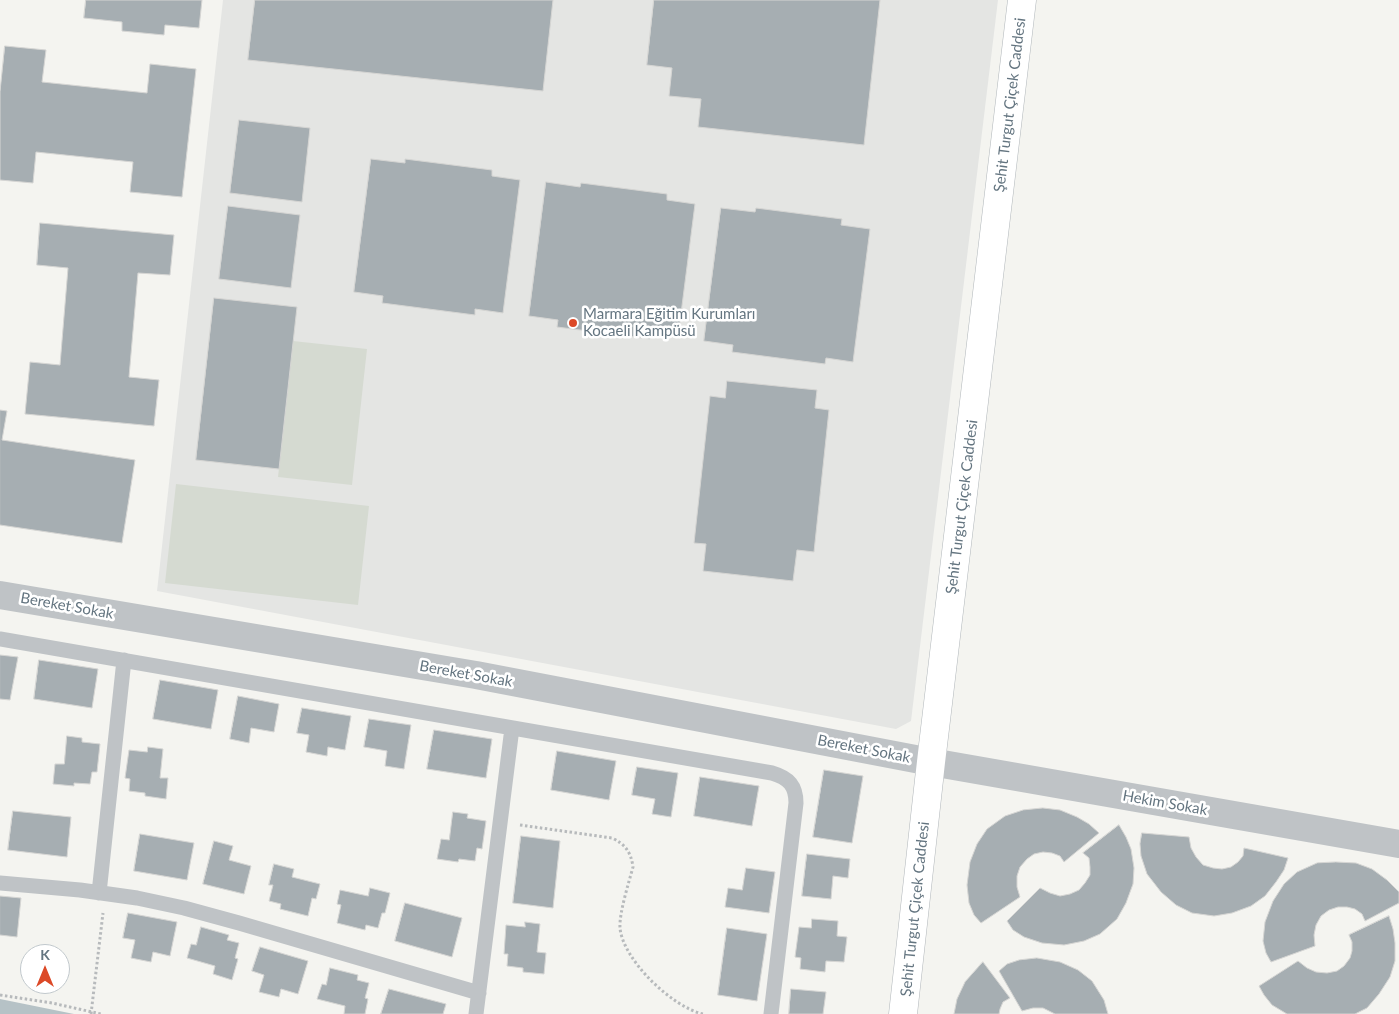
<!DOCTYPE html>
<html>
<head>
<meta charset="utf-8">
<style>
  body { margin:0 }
  #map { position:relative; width:1399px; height:1014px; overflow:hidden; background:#f4f4f0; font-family:Lato,sans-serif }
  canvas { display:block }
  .north { position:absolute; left:20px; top:944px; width:50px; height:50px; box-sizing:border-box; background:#fff; border:1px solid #c1c8cc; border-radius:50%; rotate:0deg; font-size:14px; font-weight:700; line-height:20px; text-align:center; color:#647580 }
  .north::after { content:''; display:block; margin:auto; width:18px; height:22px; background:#dc4927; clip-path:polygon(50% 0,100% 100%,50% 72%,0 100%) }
</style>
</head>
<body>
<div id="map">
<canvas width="1399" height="1014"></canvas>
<div class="north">K</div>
</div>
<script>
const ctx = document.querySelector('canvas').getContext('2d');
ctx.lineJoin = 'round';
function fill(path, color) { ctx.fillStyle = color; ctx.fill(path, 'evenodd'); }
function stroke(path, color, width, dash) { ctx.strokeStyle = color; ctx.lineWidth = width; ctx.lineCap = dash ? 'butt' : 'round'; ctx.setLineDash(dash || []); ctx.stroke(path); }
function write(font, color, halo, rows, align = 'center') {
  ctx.font = font + ' Lato,sans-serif'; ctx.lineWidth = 5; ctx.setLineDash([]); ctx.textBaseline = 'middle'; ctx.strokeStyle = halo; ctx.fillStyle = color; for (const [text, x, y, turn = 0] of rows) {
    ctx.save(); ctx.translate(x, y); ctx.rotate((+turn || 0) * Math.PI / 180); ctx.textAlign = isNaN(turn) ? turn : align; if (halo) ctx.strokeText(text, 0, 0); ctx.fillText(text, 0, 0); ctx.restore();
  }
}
fill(new Path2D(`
  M223,0H998L911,721L896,729L157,591Z`), '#e4e5e3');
fill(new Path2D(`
  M293,341L367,349L352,485L278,477Z
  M176,484L369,506L358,605L165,583Z`), '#d5dad1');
fill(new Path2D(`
  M0,999L74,1014H0Z`), '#b6c2c6');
const building = new Path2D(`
  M86,0H202L199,28L165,25L164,35L122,31V22L84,18Z
  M255,0H553L543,91L248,60Z
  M654,0H880L864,145L698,127L701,99L669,96L672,68L647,65Z
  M5,46L46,50L42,82L147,93L150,64L196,69L182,197L130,192L133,162L36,152L33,183L0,180V92Z
  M239,120L310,128L302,202L230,193Z
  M371,159L405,163V159L492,170V176L520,180L503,313L475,309V315L382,303L383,296L354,292Z
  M546,182L580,187L581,183L667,194V200L695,204L678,337L651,333L650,339L557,327L558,320L529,316Z
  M228,206L300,215L291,288L219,279Z
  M721,208L755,212L756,208L842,219L841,225L870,229L853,362L826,358L825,364L732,352L733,345L704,341Z
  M40,223L174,235L170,275L138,273L129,377L159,380L154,426L25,414L30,362L60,365L68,268L37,265Z
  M214,298L297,307L279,469L196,460Z
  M727,381L817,390L815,408L829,410L814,552L797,550L793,581L703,571L706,544L694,543L710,396L725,398Z
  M0,410L7,411L2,440L135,460L122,543L0,525Z
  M0,655L18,657L10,700L0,699Z
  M39,660L98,669L92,708L34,699Z
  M160,680L218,690L211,729L153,719Z
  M238,696L279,704L274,732L251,728L249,743L230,739Z
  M302,708L351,716L345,750L328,747L327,756L306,752L309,735L297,733Z
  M369,719L411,725L404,769L385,766L387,751L364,747Z
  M434,730L492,739L486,778L427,769Z
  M67,736L82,738V742L100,744L97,772H92L90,784L74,783V786L53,784L55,764H64Z
  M148,747L163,749L160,778H168L166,799L145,796V793L129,791L130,779L125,778L129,750L147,752Z
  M557,751L616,761L609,800L551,790Z
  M637,767L678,773L671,817L652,814L655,799L632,795Z
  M824,770L863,776L852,843L813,837Z
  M700,777L759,786L752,826L694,816Z
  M1043,808L1060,810L1077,817L1089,824L1099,833L1064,862L1060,856L1052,853L1043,852L1034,854L1027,859L1020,867L1017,876V887L1020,897L981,923L974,915L969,903L967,885L970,862L977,844L987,829L1005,816L1023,810Z
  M13,811L71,817L67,857L8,850Z
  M453,812L468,814L467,818L486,821L482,849L477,848L475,861L459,859L458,862L437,859L441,839L449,840Z
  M1119,825L1126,837L1131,849L1134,868L1133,884L1126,903L1117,919L1100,934L1084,941L1064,945L1042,943L1024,937L1013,930L1007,921L1040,888L1050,893L1060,896L1070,894L1079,890L1085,883L1090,875V867L1089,858L1083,853Z
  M1142,833L1189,837L1191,848L1196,857L1203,865L1213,868L1222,869L1231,867L1238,862L1243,856L1244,848L1288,858L1284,870L1276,882L1265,896L1251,906L1232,913L1214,916L1192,913L1176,905L1161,892L1147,874L1141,856L1140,844Z
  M140,834L194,843L187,880L134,871Z
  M521,836L560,841L553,908L513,903Z
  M214,841L233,846L229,860L251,866L244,894L203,884Z
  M807,854L850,859L848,878L833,876L831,899L802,896Z
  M1336,862L1356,863L1372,869L1387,880L1399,892V903L1365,921L1362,914L1355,909L1347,907H1338L1329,910L1321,916L1316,925L1314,935L1315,946L1271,962L1266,953L1263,941L1265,922L1273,901L1284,884L1297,872L1317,863Z
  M274,864L294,869L292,877L320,884L316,899L312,898L308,916L280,909L281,904L269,901L273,885H269Z
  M746,868L775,872L769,913L725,907L728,888L742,890Z
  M370,888L390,893L385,913H382L378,928L366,925L365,930L337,923L341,905L337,904L340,890L368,896Z
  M0,896L21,898L17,937L0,935Z
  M405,903L462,918L452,957L395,941Z
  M128,913L177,922L170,956L153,952L151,962L131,958L135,940L123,938Z
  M1389,916L1393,929L1395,943V961L1390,977L1379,994L1367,1008L1355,1014H1287L1272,1005L1264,995L1259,986L1298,961L1307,968L1316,972L1327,973L1337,971L1344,966L1350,958L1352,951V942L1349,935Z
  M812,919L838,921L837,936L847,937L844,962L826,961L825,972L800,969L801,958L795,957L799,927L811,928Z
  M525,922L540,924L537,952L546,953L544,974L523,972V968L507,966L508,954H504L506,925L525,927Z
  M201,927L229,935L227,940L239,943L235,958L238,959L232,980L213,974L215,966L187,958L191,944L196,945Z
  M727,928L767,934L757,1001L718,995Z
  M260,947L308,961L298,994L281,989L279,997L259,992L264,975L252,971Z
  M1037,958L1060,962L1078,970L1092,981L1104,1000L1108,1014H1055L1043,1008H1033L1022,1011L999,971L1007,964L1019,960Z
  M983,962L1010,998L1003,1002L1000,1009L999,1014H954L957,999L965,982Z
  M330,968L358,975L357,980L369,983L365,998L368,999L365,1014H344L345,1006L317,999L322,984L326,985Z
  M389,989L446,1004L443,1014H381Z
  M791,989L826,992L823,1014H789Z`);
fill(building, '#a6aeb2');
stroke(building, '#d5d5d3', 1);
const secondary = new Path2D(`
  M903,1014L931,762L1022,0`);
stroke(secondary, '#afb5b9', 29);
stroke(new Path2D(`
  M520,825L612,838C625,844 631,852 633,867C629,882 619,913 620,928C623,960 672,1007 703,1014
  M0,995L52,1003L101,1014
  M91,1014L103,913`), '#b7babc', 3, [2.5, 2.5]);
stroke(new Path2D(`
  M0,639L772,773C789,778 796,786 796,803L771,1014
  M0,883L80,890L137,898L184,908L239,923L479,993
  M99,893L124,660
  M476,1014L512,728`), '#bfc3c6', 15);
stroke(new Path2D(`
  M0,595L476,675L931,762L1399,844`), '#bfc3c6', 28);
stroke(secondary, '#fff', 28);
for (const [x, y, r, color] of [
  [573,323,5,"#dc4927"]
]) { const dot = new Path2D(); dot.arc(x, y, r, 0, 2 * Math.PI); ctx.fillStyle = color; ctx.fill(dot); stroke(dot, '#fff', 2); }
write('15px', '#647580', '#fff', [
  ["Şehit Turgut Çiçek Caddesi",1010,105,-83],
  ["Şehit Turgut Çiçek Caddesi",962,507,-83],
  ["Bereket Sokak",67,606,10],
  ["Bereket Sokak",466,674,10],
  ["Bereket Sokak",864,749,11],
  ["Hekim Sokak",1165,803,10],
  ["Şehit Turgut Çiçek Caddesi",915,909,-84]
]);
write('15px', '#647580', '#fff', [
  ["Marmara Eğitim Kurumları",583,314],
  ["Kocaeli Kampüsü",583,331]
], 'left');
</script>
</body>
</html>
